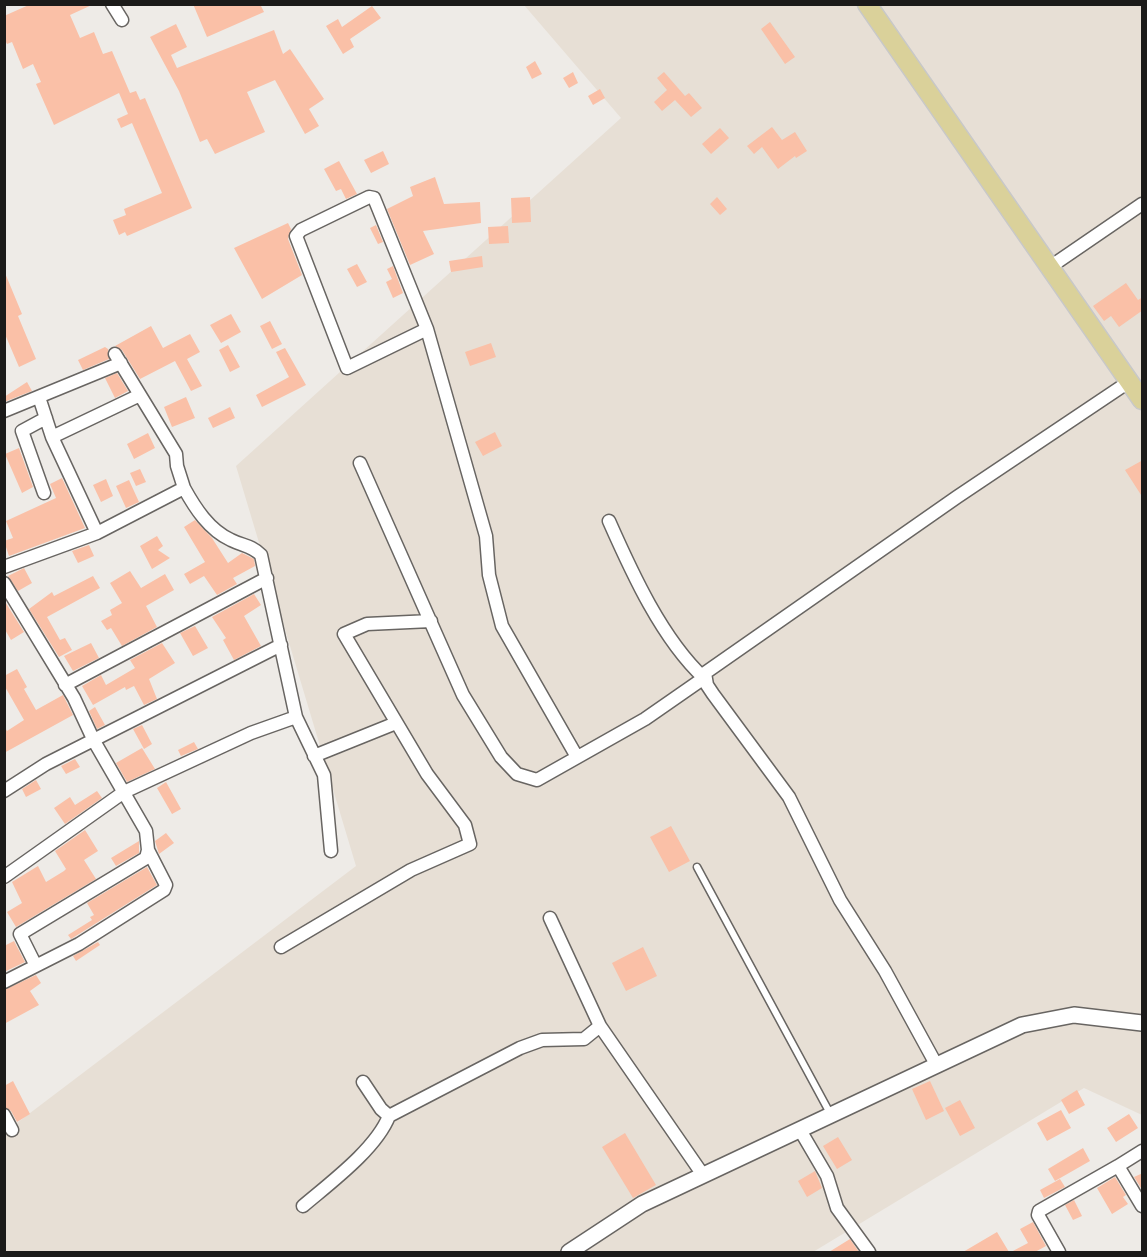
<!DOCTYPE html>
<html>
<head>
<meta charset="utf-8">
<style>
  body { margin:0 }
  #map { position:relative; width:1147px; height:1257px; overflow:hidden; background:#eeebe7; font-family:"Fira Sans",sans-serif }
  canvas { display:block }
  .frame { position:absolute; inset:0; border:6px solid #1b1a19; pointer-events:none }
</style>
</head>
<body>
<div id="map">
<canvas width="1147" height="1257"></canvas>
<div class="frame"></div>
</div>
<script>
const ctx = document.querySelector('canvas').getContext('2d');
ctx.lineJoin = 'round';
function fill(path, color) { ctx.fillStyle = color; ctx.fill(path, 'evenodd'); }
function stroke(path, color, width, dash) { ctx.strokeStyle = color; ctx.lineWidth = width; ctx.lineCap = dash ? 'butt' : 'round'; ctx.setLineDash(dash || []); ctx.stroke(path); }
fill(new Path2D(`
  M524,5H1142V1115L1084,1088L813,1252H5V1132L356,866L236,466L621,118Z`), '#e7dfd5');
fill(new Path2D(`
  M31,4H94L70,15L80,38L94,32L103,54L112,51L130,93L136,91L140,100L145,98L192,208L127,236L125,232L119,235L113,220L126,215L124,209L162,193L132,123L121,128L117,119L128,114L119,93L54,125L36,84L41,82L33,64L23,69L12,42L7,44L4,38V16Z
  M193,4H260L264,12L207,37Z
  M372,6L381,18L350,39L354,47L343,54L326,26L338,19L342,27Z
  M770,22L795,57L785,64L761,29Z
  M176,24L187,47L171,55L177,68L274,30L283,54L290,49L324,99L309,109L319,126L305,134L275,80L247,92L265,132L215,154L207,139L200,142L179,91L150,37Z
  M535,61L542,74L532,79L526,67Z
  M573,72L578,83L569,88L563,78Z
  M664,72L685,96L689,93L702,108L691,117L675,100L662,111L654,102L667,90L657,78Z
  M600,89L605,98L593,105L588,96Z
  M772,127L782,140L795,132L807,151L796,158L795,156L778,169L762,147L754,154L747,146Z
  M720,128L729,138L711,154L702,144Z
  M383,151L389,164L371,173L364,160Z
  M339,161L357,194L346,199L341,189L336,191L324,169Z
  M435,177L444,204L480,202L481,223L423,231L434,254L410,265L387,209L413,196L410,187Z
  M530,197L531,222L512,223L511,198Z
  M717,197L727,209L720,215L710,204Z
  M288,223L291,229L288,239L302,275L262,299L234,248Z
  M376,225L383,242L378,244L370,228Z
  M508,226L509,243L489,244L488,227Z
  M482,256L483,267L451,272L449,261Z
  M357,264L367,282L357,287L347,269Z
  M393,266L403,293L393,298L386,282L392,279L387,269Z
  M5,273L22,314L18,316L36,359L19,367L4,332Z
  M1126,283L1138,300L1143,297V310L1119,327L1111,316L1104,321L1093,306Z
  M231,314L241,332L221,343L210,325Z
  M270,321L282,344L272,349L260,326Z
  M151,326L163,348L190,334L200,352L187,359L202,386L191,391L175,361L140,379L122,350L115,346Z
  M491,343L496,357L470,366L465,352Z
  M228,345L240,367L230,372L219,350Z
  M105,347L108,349L109,359L83,370L78,360Z
  M285,348L306,385L262,407L256,395L289,377L276,352Z
  M117,373L128,391L115,398L105,378Z
  M27,382L32,391L4,402V397Z
  M186,397L195,418L172,427L164,407Z
  M230,407L235,418L213,428L208,418Z
  M495,432L502,446L483,456L475,442Z
  M148,433L155,448L134,459L127,444Z
  M19,448L33,487L22,493L5,454Z
  M1143,460V498L1125,470Z
  M140,469L146,482L136,486L130,473Z
  M62,478L85,528L9,556L4,541L13,538L6,521L56,498L50,484Z
  M106,479L113,496L101,502L93,485Z
  M129,480L139,502L126,508L116,486Z
  M195,520L212,538L228,563L242,553L254,559L255,566L233,578L237,584L217,595L204,576L190,584L184,574L205,562L184,527Z
  M157,536L163,546L158,550L170,558L152,569L140,546Z
  M89,545L94,556L78,563L72,551Z
  M24,568L32,583L18,591L8,576Z
  M130,571L141,588L165,574L174,590L146,606L157,627L122,646L111,628L107,630L101,621L112,615L110,610L122,603L110,583Z
  M93,576L100,588L47,617L60,640L65,638L72,650L59,657L29,609L52,592L54,596Z
  M254,594L261,605L244,616L261,646L234,660L223,640L226,638L212,617Z
  M4,600L24,632L11,640L4,628Z
  M195,626L208,648L193,656L180,633Z
  M91,643L99,658L73,671L64,656Z
  M162,643L175,663L149,679L157,699L144,705L134,686L126,690L125,687L93,705L82,686L101,675L106,685L135,668L130,660Z
  M17,669L27,687L24,689L36,710L63,695L73,715L4,753V726L7,731L24,720L4,685V676Z
  M95,707L105,725L97,729L89,711Z
  M142,725L152,744L144,749L133,729Z
  M194,742L198,749L181,756L178,750Z
  M142,748L155,769L127,782L116,763Z
  M75,759L80,767L66,774L61,766Z
  M36,780L41,789L26,797L22,789Z
  M166,782L181,809L172,814L157,788Z
  M97,791L102,798L65,824L54,808L70,797L75,805Z
  M671,826L690,861L669,872L650,837Z
  M85,830L98,851L84,860L96,879L16,927L7,912L22,903L12,882L38,866L46,882L64,871L66,869L55,851Z
  M166,833L174,843L159,854L155,841Z
  M139,841V853L116,866L111,858Z
  M147,867L157,885L71,939L68,935L92,920L90,917L94,915L87,903Z
  M14,941L25,962L4,972V946Z
  M98,942L100,945L76,961L73,956Z
  M643,947L657,976L626,991L612,963Z
  M36,975L41,983L30,991L39,1005L4,1024V990Z
  M13,1081L30,1114L17,1122L11,1111L4,1107V1086Z
  M930,1081L944,1111L926,1120L912,1089Z
  M1077,1090L1085,1105L1069,1114L1061,1100Z
  M960,1100L975,1128L960,1136L945,1108Z
  M1061,1110L1071,1128L1047,1141L1037,1123Z
  M1129,1114L1138,1128L1116,1142L1107,1128Z
  M625,1133L656,1185L633,1198L602,1147Z
  M838,1137L852,1160L837,1169L823,1146Z
  M1083,1148L1090,1161L1055,1181L1048,1169Z
  M815,1171L822,1188L807,1197L798,1181Z
  M1143,1173V1186L1141,1188L1134,1177Z
  M1115,1177L1126,1195L1123,1197L1128,1204L1112,1214L1097,1188Z
  M1060,1179L1065,1187L1044,1198L1040,1190Z
  M1074,1200L1082,1216L1073,1220L1065,1205Z
  M1033,1222L1046,1246L1035,1252H1011L1028,1243L1020,1229Z
  M997,1232L1009,1252H963Z
  M850,1239L859,1252H829Z`), '#fac0a7');
const service = new Path2D(`
  M697,867L831,1115`);
const minor = new Path2D(`
  M112,4L122,20
  M1050,267L1142,204
  M427,329L347,368L296,236L301,230L369,197L374,198L427,329L486,536L489,575L502,626L577,757
  M39,397L52,437L97,533
  M4,411L121,363
  M52,437L140,395
  M360,463L463,695L501,757L517,774L537,780L645,719L704,678C662,639 632,573 609,521
  M184,488C195,508 209,530 231,540C243,546 251,545 261,555L296,717
  M44,493L22,431L46,418
  M4,567L97,533L184,488L177,466L176,454L115,354
  M4,583L74,698L94,741L146,831L148,850L166,885L164,890L79,944L4,982
  M65,685L267,578
  M314,756L396,723
  M4,791L46,764L281,645
  M4,877L124,792L251,733L296,717L324,775L331,851
  M550,918L600,1026L703,1175
  M281,947L411,870L470,844L465,825L427,774L344,634L367,624L431,621
  M35,964L20,934L146,858L148,850
  M937,1066L885,971L840,900L789,797L713,694L707,685L705,673L957,497L1130,381
  M4,1115L12,1130
  M389,1116L520,1048L542,1040L584,1039L600,1026
  M800,1130L827,1176L837,1208L869,1252
  M1142,1151L1118,1166L1142,1206
  M303,1206C330,1183 376,1149 389,1116L381,1109L363,1082
  M1059,1252L1038,1215L1039,1211L1118,1166`);
const tertiary = new Path2D(`
  M569,1252L642,1204L1022,1025L1074,1015L1142,1023`);
const primary = new Path2D(`
  M867,4L1142,400`);
stroke(service, '#686562', 9);
stroke(minor, '#686562', 15);
stroke(tertiary, '#686562', 18);
stroke(primary, '#c8c8c8', 21);
stroke(service, '#fff', 6);
stroke(minor, '#fff', 12);
stroke(tertiary, '#fff', 15);
stroke(primary, '#dad19a', 18);
</script>
</body>
</html>
